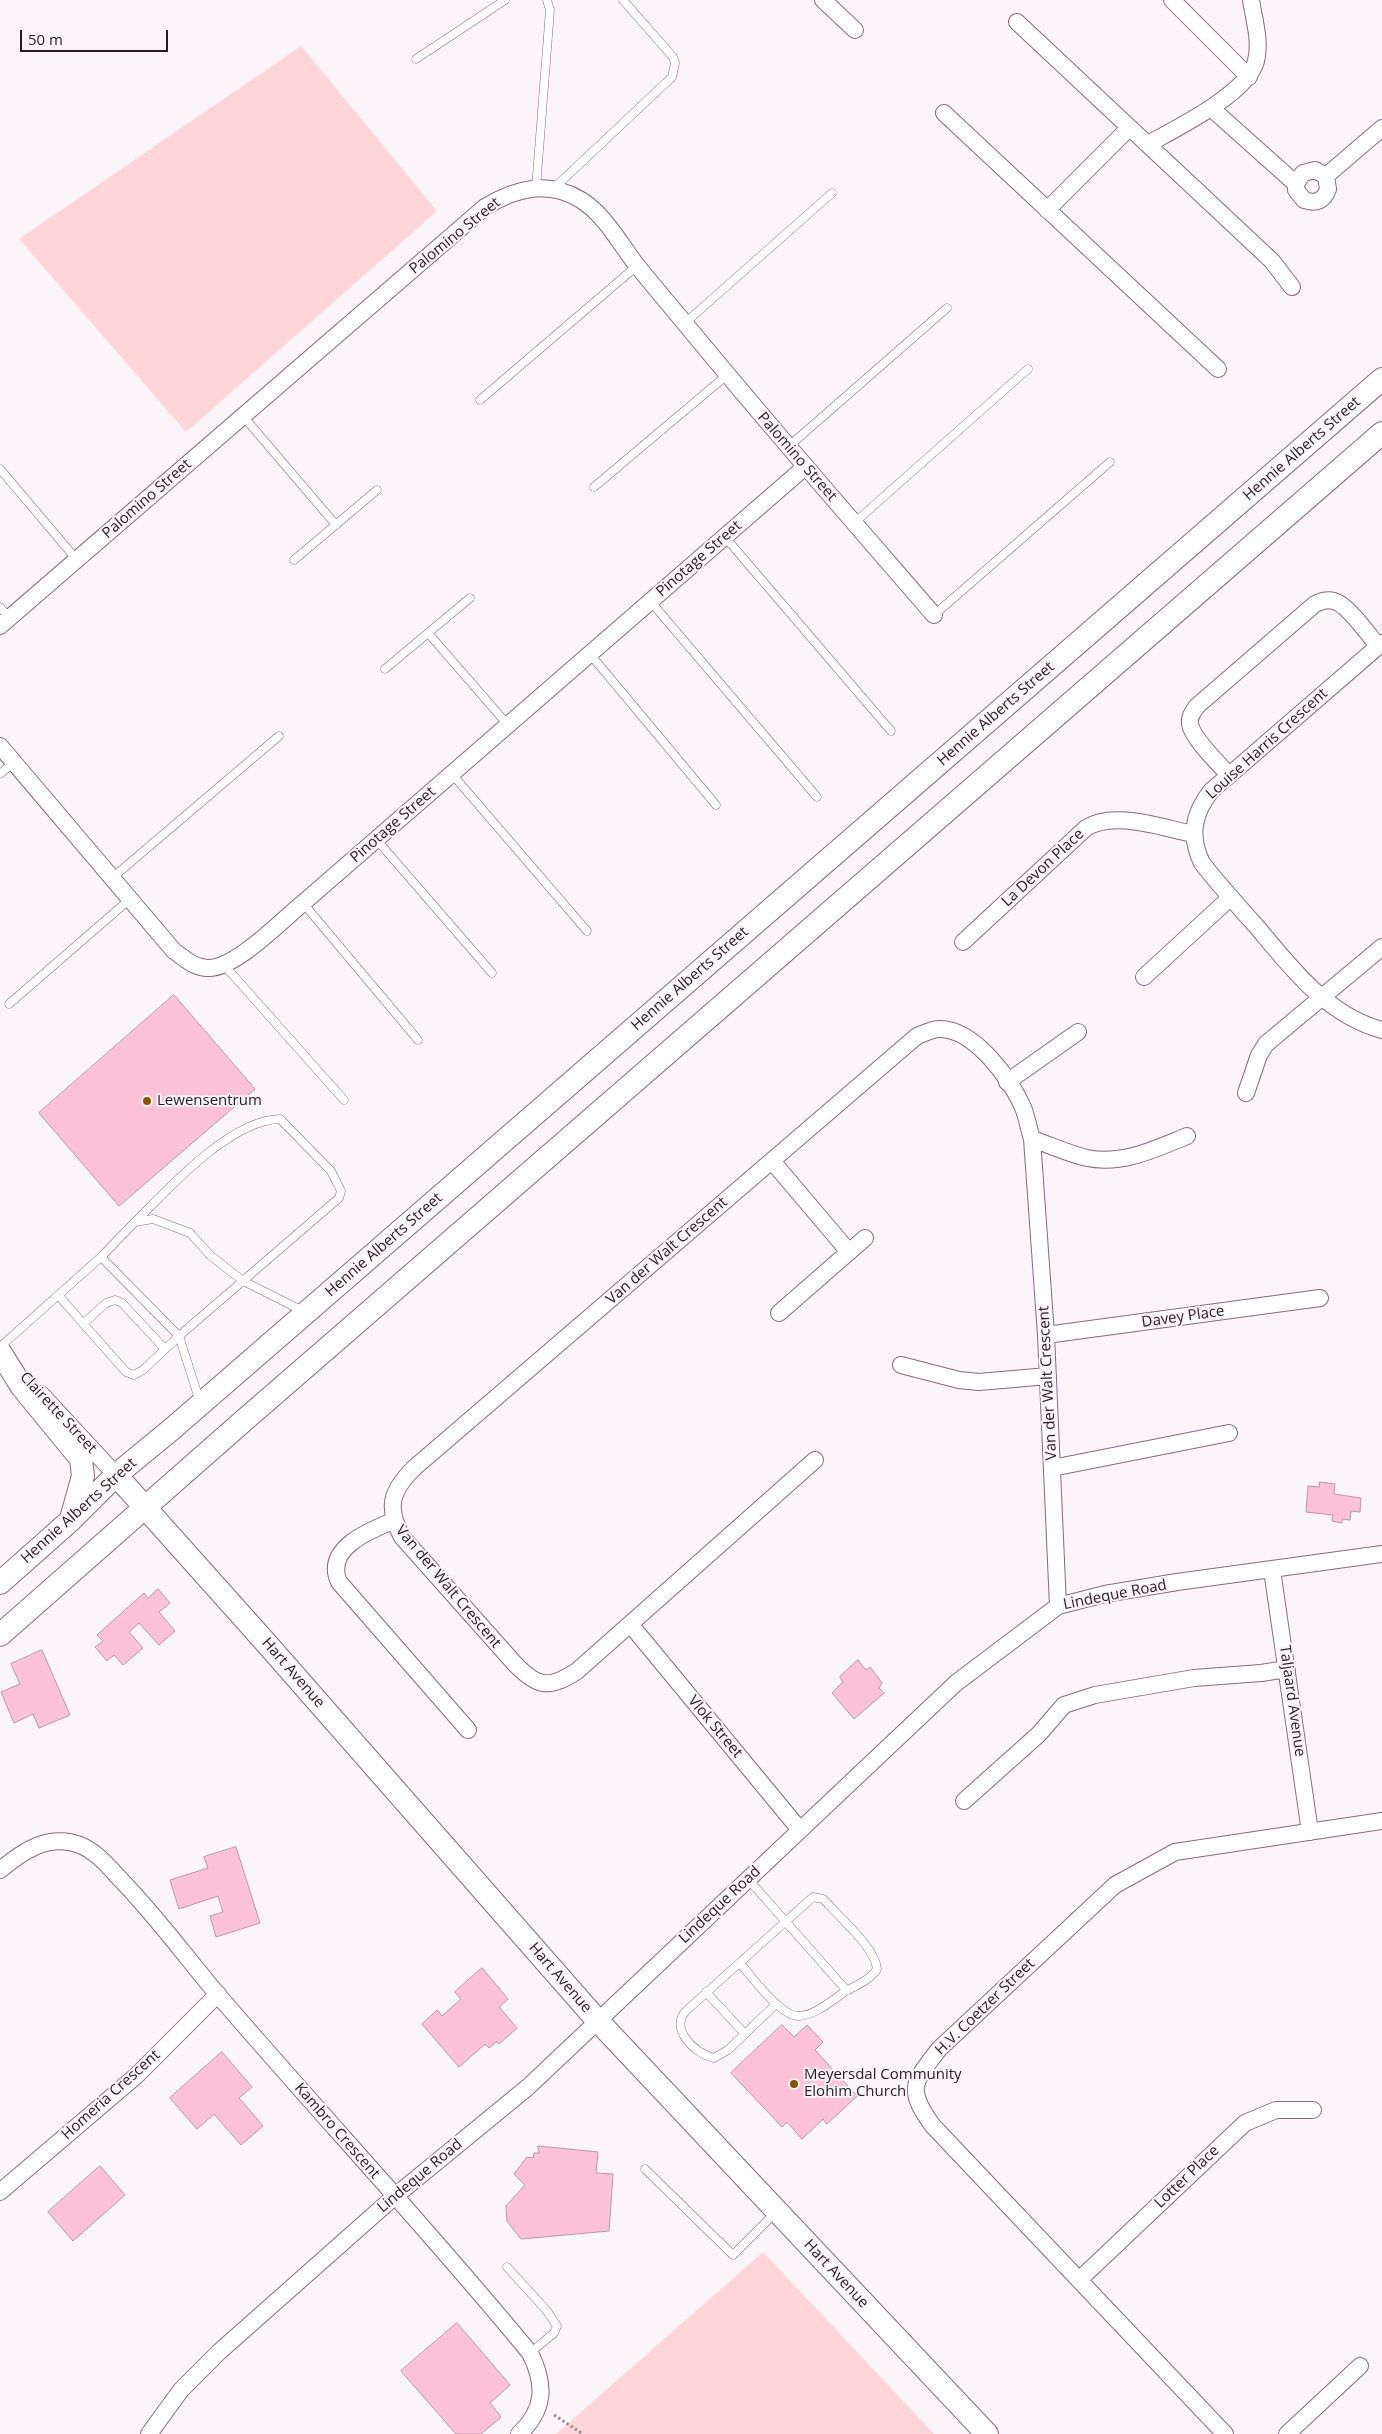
<!DOCTYPE html>
<html>
<head>
<meta charset="utf-8">
<style>
  body { margin:0 }
  #map { position:relative; width:1382px; height:2434px; overflow:hidden; background:#fbf4f9; font-family:"Open Sans",sans-serif }
  canvas { display:block }
  .scale { position:absolute; left:20px; top:30px; width:148px; height:22px; box-sizing:border-box; border:2px solid #261a23; border-top:0; padding-left:6px; font-size:15px; line-height:18px; white-space:nowrap; color:#261a23; -webkit-text-stroke:4px #fbf4f9; paint-order:stroke }
</style>
</head>
<body>
<div id="map">
<canvas width="1382" height="2434"></canvas>
<div class="scale">50 m</div>
</div>
<script>
const ctx = document.querySelector('canvas').getContext('2d');
ctx.lineJoin = 'round';
function fill(path, color) { ctx.fillStyle = color; ctx.fill(path, 'evenodd'); }
function stroke(path, color, width, dash) { ctx.strokeStyle = color; ctx.lineWidth = width; ctx.lineCap = dash ? 'butt' : 'round'; ctx.setLineDash(dash || []); ctx.stroke(path); }
function write(font, color, halo, rows, align = 'center') {
  ctx.font = font + ' "Open Sans",sans-serif'; ctx.lineWidth = 4; ctx.setLineDash([]); ctx.textBaseline = 'middle'; ctx.strokeStyle = halo; ctx.fillStyle = color; for (const [text, x, y, turn = 0] of rows) {
    ctx.save(); ctx.translate(x, y); ctx.rotate((+turn || 0) * Math.PI / 180); ctx.textAlign = isNaN(turn) ? turn : align; if (halo) ctx.strokeText(text, 0, 0); ctx.fillText(text, 0, 0); ctx.restore();
  }
}
fill(new Path2D(`
  M301,46L437,211L186,432L19,239Z
  M763,2252L934,2434H556Z`), '#ffd5d8');
const building = new Path2D(`
  M174,995L255,1089L119,1206L39,1113Z
  M1320,1482L1335,1484L1334,1494L1361,1498L1360,1512L1351,1511L1350,1520L1342,1519V1523L1332,1521L1333,1515L1306,1512L1308,1486L1319,1487Z
  M158,1589L170,1603L159,1612L175,1631L159,1645L139,1623L129,1632L143,1648L123,1665L114,1655L107,1661L95,1647L103,1641L97,1635L144,1593L148,1598Z
  M42,1650L70,1715L39,1728L33,1714L14,1723L1,1692L20,1684L11,1664Z
  M858,1660L866,1670L870,1667L882,1683L879,1688L884,1693L854,1719L832,1693L843,1682L840,1677Z
  M236,1847L260,1923L216,1937L210,1916L223,1912L218,1896L179,1909L170,1880L208,1868L204,1857Z
  M482,1968L508,1999L499,2007L517,2028L499,2044L497,2041L489,2048L485,2044L459,2067L422,2024L437,2010L442,2016L461,1999L455,1992Z
  M782,2025L794,2037L807,2025L823,2042L815,2050L857,2096L827,2124L823,2119L802,2139L787,2122L782,2127L731,2073Z
  M222,2052L252,2087L239,2098L263,2126L241,2145L214,2114L197,2129L170,2098Z
  M538,2146L598,2152L596,2173L613,2174L609,2231L521,2239L507,2221L506,2206L525,2185L514,2174L527,2157L533,2158L534,2153H539Z
  M100,2166L125,2195L73,2241L48,2212Z
  M457,2323L510,2385L490,2403L501,2417L481,2434H456L401,2371Z`);
fill(building, '#fdc1d8');
stroke(building, '#bd96a4', 1);
const lane = new Path2D(`
  M416,59L505,0
  M536,188L550,10L547,0
  M553,189L672,77L675,63L673,57L623,0
  M685,323L832,193
  M480,400L638,265
  M243,416L336,525
  M788,447L947,308
  M0,469L77,560
  M594,487L727,375
  M854,523L1028,369
  M725,537L891,731
  M294,560L377,490
  M651,602L817,797
  M0,607L9,618
  M934,615L1110,462
  M428,633L508,725
  M590,654L716,805
  M385,669L470,598
  M0,774L14,762
  M452,774L587,931
  M376,839L492,973
  M112,878L279,736
  M303,903L418,1040
  M224,965L344,1100
  M9,1004L130,899
  M101,1257L179,1336L200,1402
  M58,1295L126,1372L134,1375L143,1370L179,1336L339,1198L341,1191L331,1171L280,1119C230,1120 168,1189 135,1222
  M83,1324L106,1303L115,1300L122,1303L165,1349
  M0,1347L101,1257L135,1222L153,1219L190,1233L211,1256L243,1281L305,1312
  M748,1879L847,1991
  M740,1963C751,1976 781,2017 799,2016C815,2015 830,2002 843,1993C854,1986 871,1980 877,1969C875,1948 843,1921 829,1905L823,1899L813,1897L687,2010C668,2028 695,2054 714,2058L728,2050L776,2004
  M706,1992L745,2034
  M645,2169L733,2255L775,2213
  M507,2267L547,2311L557,2326L554,2333L530,2353`);
const street = new Path2D(`
  M823,0L855,30
  M1172,0L1249,77
  M1017,22L1272,261L1292,287
  M1211,108L1296,184V190L1304,200C1316,204 1324,201 1328,189L1326,176L1315,170L1303,173L1296,184
  M944,113L1218,369
  M1148,144C1177,128 1248,93 1256,61C1261,41 1254,20 1251,0
  M1326,176L1382,128
  M1047,210L1129,128
  M0,626L485,207C516,188 548,180 581,200C604,214 619,242 635,263C651,283 667,302 683,321C765,421 850,518 934,615
  M1382,643L1211,791C1193,814 1189,836 1202,863C1219,885 1238,906 1257,927C1292,969 1327,1015 1382,1030
  M0,746L174,951C184,958 194,968 208,968C235,969 281,921 303,903L805,467
  M1229,775C1219,764 1192,738 1190,724C1189,716 1193,712 1197,706L1315,604C1322,601 1327,599 1334,601C1347,604 1369,635 1378,646
  M963,942L1086,828C1114,810 1162,828 1194,834
  M1144,977L1231,897
  M1007,1082L1078,1032
  M1246,1093L1259,1055L1266,1044L1382,947
  M1032,1139C1050,1145 1069,1154 1087,1158C1123,1165 1155,1149 1187,1136
  M772,1161L849,1252
  M779,1313L865,1238
  M1046,1335L1320,1298
  M901,1365L959,1380L979,1382L1048,1376
  M41,1394L116,1475
  M815,1460L577,1671C550,1689 538,1688 515,1664L402,1537C386,1507 391,1491 414,1468L917,1036C923,1034 932,1029 939,1029C974,1028 1012,1080 1024,1110C1027,1119 1029,1129 1032,1139L1046,1335L1058,1606
  M1052,1468L1229,1433
  M393,1521C368,1531 324,1549 339,1582L468,1730
  M1272,1570L1310,1832
  M630,1624L800,1830
  M964,1801L1039,1734L1064,1705L1095,1695L1194,1678L1261,1673L1287,1669
  M0,1870C23,1851 49,1833 80,1845C97,1852 109,1867 121,1880C156,1916 186,1957 218,1995C321,2115 430,2231 530,2353C546,2385 545,2410 519,2434
  M0,2192L136,2076L218,1994
  M1079,2280L1245,2123L1276,2110H1313
  M149,2434L181,2390L219,2352L394,2197L528,2087L956,1683L1058,1606L1105,1594L1177,1582L1382,1554
  M1225,2434L933,2126C906,2089 913,2083 939,2049L1115,1885L1175,1852L1382,1821
  M1287,2434L1360,2366`);
const secondary = new Path2D(`
  M0,1352L22,1387L81,1459L83,1476L71,1519
  M116,1475L267,1644L597,2020L987,2434
  M0,1583L71,1520L116,1475L172,1429L1382,379
  M0,1635L241,1423L1382,433`);
stroke(lane, '#886a80', 9);
stroke(street, '#886a80', 18);
stroke(secondary, '#886a80', 24);
stroke(new Path2D(`
  M554,2415L583,2434`), '#999096', 3, [2.5, 2.5]);
stroke(lane, '#fff', 8);
stroke(street, '#fff', 16);
stroke(secondary, '#fff', 22);
for (const [x, y, r, color] of [
  [147,1101,5,"#885200"],
  [794,2084,5,"#885200"]
]) { const dot = new Path2D(); dot.arc(x, y, r, 0, 2 * Math.PI); ctx.fillStyle = color; ctx.fill(dot); stroke(dot, '#fbf4f9', 2); }
write('15px', '#261a23', '#fbf4f9', [
  ["Palomino Street",455,236,-39],
  ["Hennie Alberts Street",1302,449,-41],
  ["Palomino Street",797,457,49],
  ["Palomino Street",147,499,-41],
  ["Pinotage Street",699,559,-41],
  ["Hennie Alberts Street",996,714,-41],
  ["Louise Harris Crescent",1267,744,-42],
  ["Pinotage Street",393,825,-41],
  ["La Devon Place",1043,868,-43],
  ["Hennie Alberts Street",690,979,-41],
  ["Hennie Alberts Street",384,1245,-41],
  ["Van der Walt Crescent",667,1251,-41],
  ["Davey Place",1183,1317,-8],
  ["Van der Walt Crescent",1048,1383,-93],
  ["Clairette Street",58,1413,47],
  ["Hennie Alberts Street",79,1511,-42],
  ["Van der Walt Crescent",448,1587,50],
  ["Lindeque Road",1115,1595,-11],
  ["Hart Avenue",293,1673,49],
  ["Taljaard Avenue",1292,1701,82],
  ["Vlok Street",715,1727,50],
  ["Lindeque Road",720,1905,-43],
  ["Hart Avenue",560,1978,49],
  ["H.V. Coetzer Street",985,2007,-44],
  ["Homeria Crescent",111,2095,-42],
  ["Kambro Crescent",337,2131,49],
  ["Lindeque Road",420,2176,-40],
  ["Lotter Place",1187,2177,-44],
  ["Hart Avenue",836,2274,47]
]);
write('15px', '#261a23', '#fbf4f9', [
  ["Lewensentrum",157,1101],
  ["Meyersdal Community",804,2075],
  ["Elohim Church",804,2092]
], 'left');
</script>
</body>
</html>
